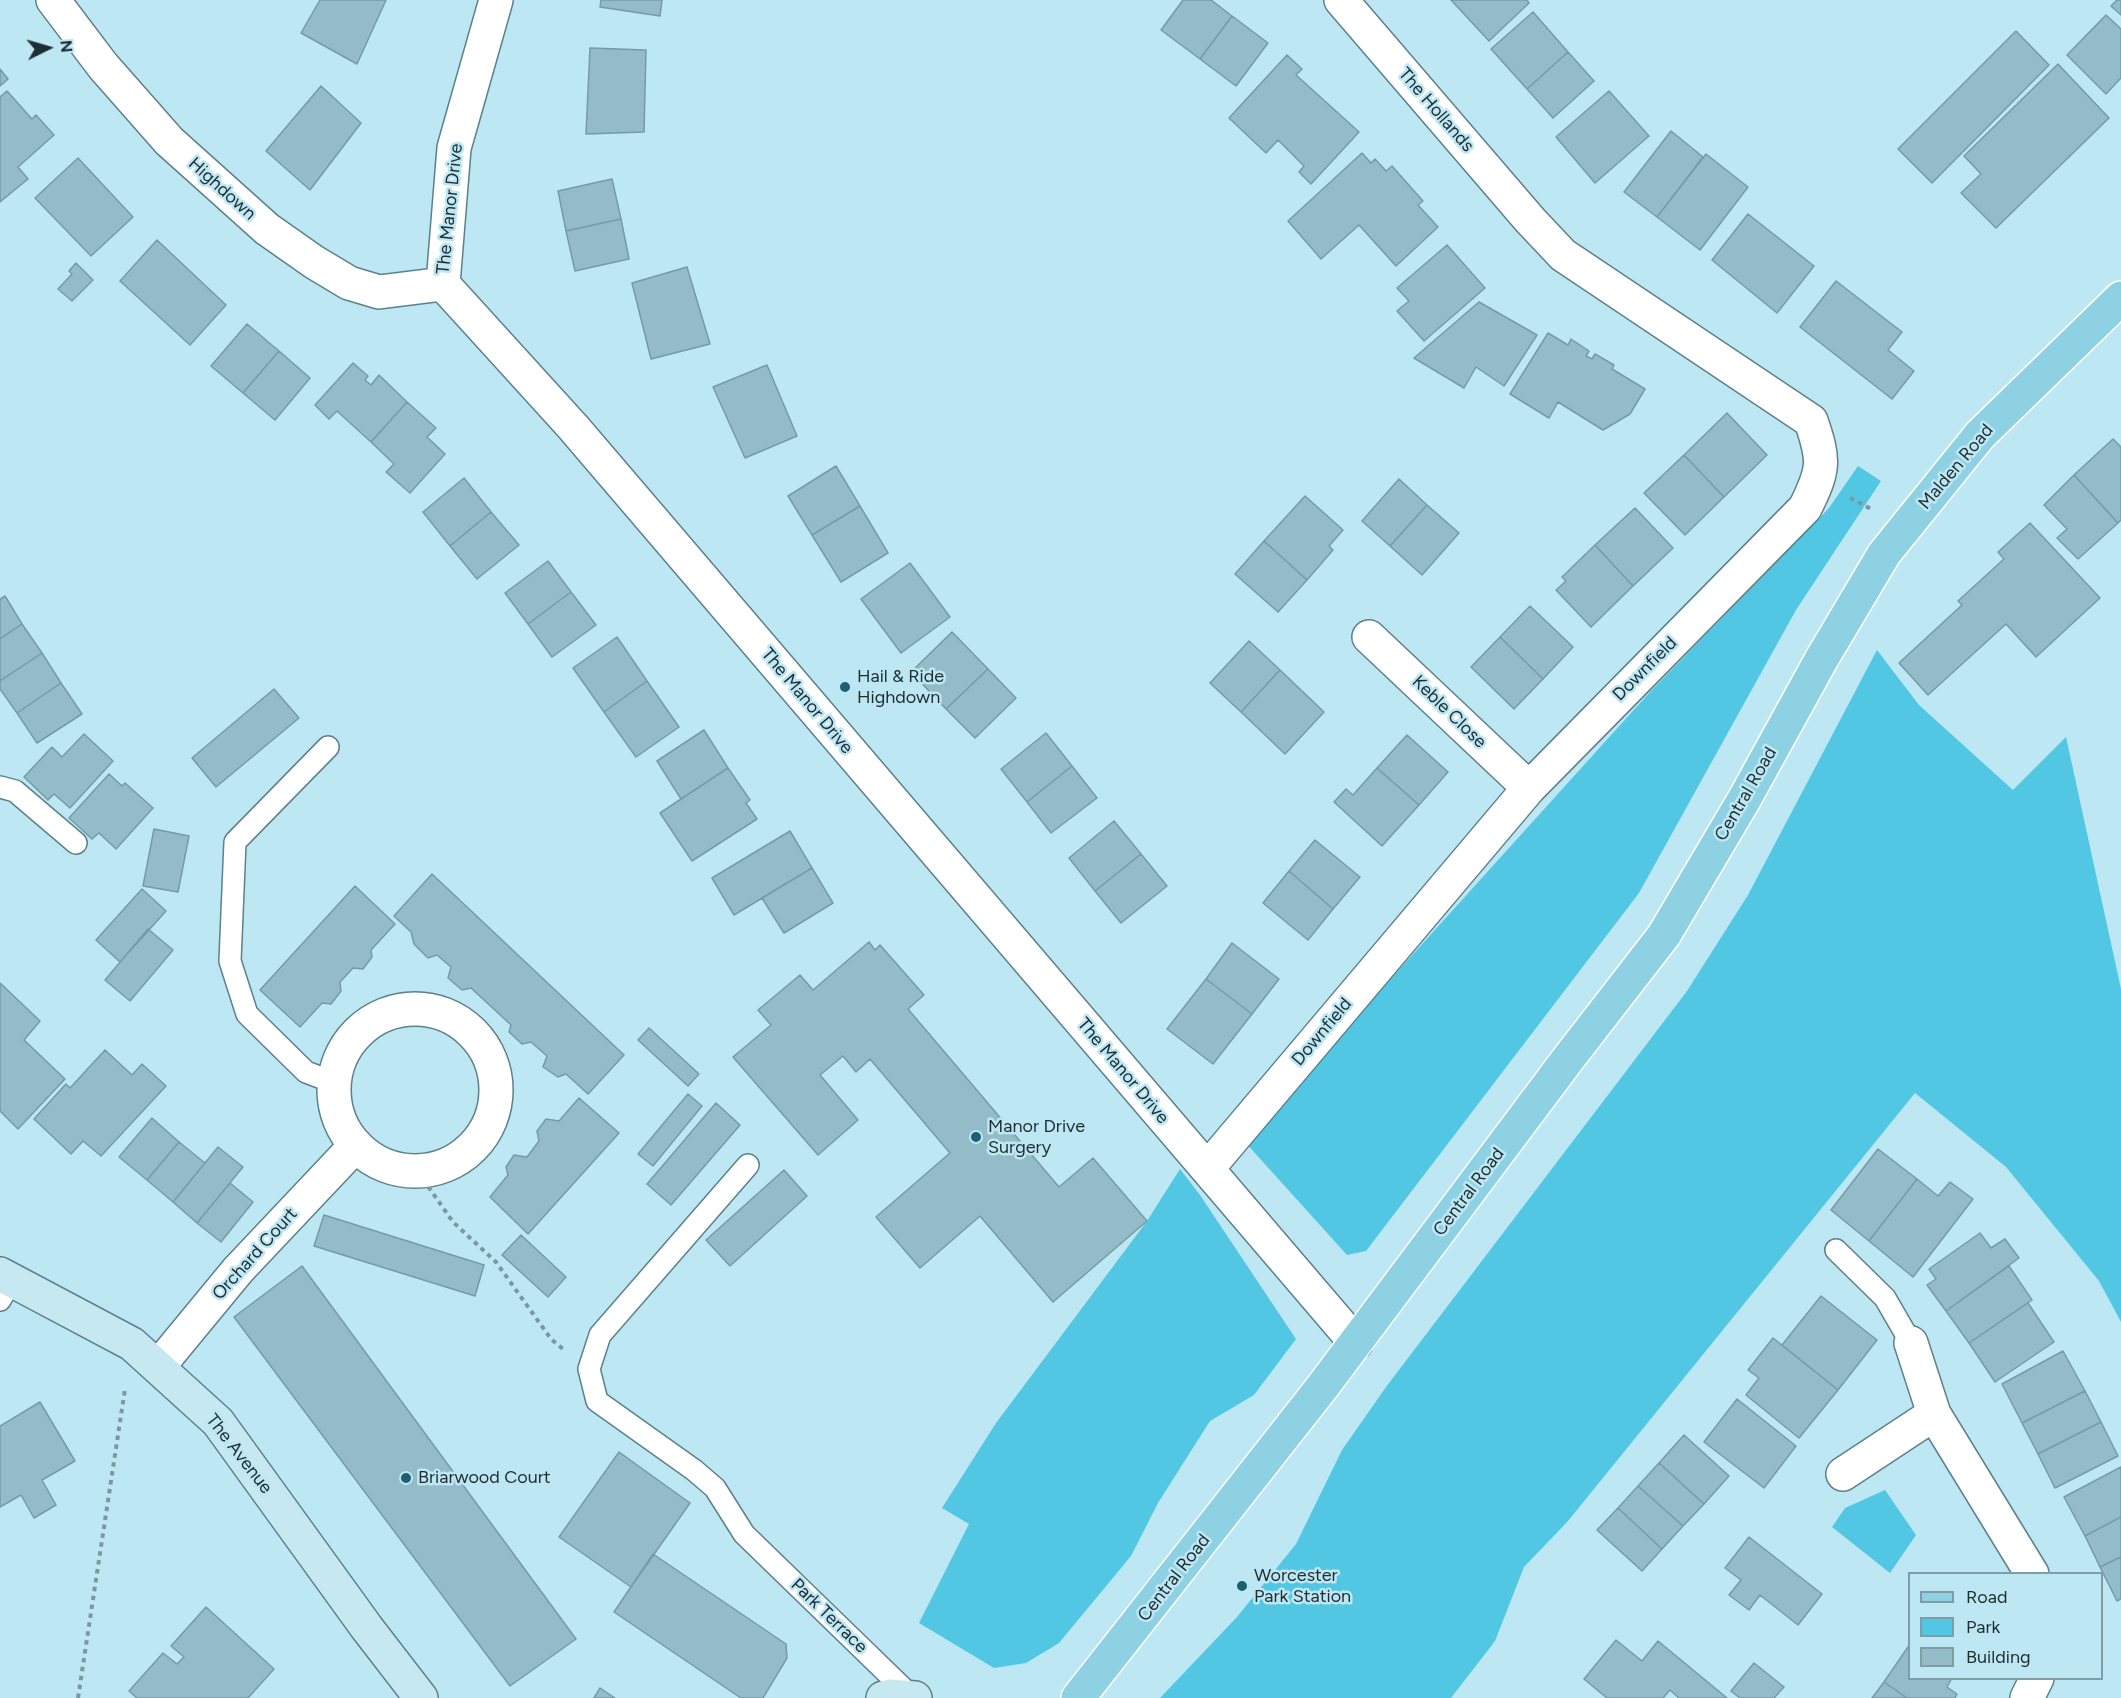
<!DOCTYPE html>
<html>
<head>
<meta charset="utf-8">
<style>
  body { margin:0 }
  #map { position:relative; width:2121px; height:1698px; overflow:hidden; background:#bee7f4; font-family:Figtree,sans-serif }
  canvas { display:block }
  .legend { position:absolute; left:1908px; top:1572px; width:195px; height:108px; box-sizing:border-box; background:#bee7f4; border:2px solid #7e9da6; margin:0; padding:8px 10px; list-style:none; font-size:18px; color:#1d2d31 }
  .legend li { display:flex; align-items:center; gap:12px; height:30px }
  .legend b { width:30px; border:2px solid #7e9da6 }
  .north { position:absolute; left:18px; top:18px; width:60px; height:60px; -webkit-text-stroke:4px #bee7f4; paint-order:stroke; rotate:85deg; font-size:16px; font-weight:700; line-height:24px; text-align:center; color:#1d2d31 }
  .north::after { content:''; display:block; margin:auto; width:21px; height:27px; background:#1d2d31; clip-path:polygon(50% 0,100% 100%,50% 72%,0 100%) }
</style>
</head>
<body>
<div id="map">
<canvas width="2121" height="1698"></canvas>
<ul class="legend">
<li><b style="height:8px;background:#8ed1e2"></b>Road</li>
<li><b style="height:16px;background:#52c7e4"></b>Park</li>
<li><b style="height:16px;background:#94bcc8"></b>Building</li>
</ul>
<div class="north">N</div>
</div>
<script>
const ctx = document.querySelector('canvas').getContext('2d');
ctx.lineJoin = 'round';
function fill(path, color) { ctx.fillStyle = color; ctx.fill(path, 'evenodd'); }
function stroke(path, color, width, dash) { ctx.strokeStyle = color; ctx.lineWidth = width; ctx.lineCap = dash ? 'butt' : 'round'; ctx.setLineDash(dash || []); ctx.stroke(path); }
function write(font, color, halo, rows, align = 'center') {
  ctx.font = font + ' Figtree,sans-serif'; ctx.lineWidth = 5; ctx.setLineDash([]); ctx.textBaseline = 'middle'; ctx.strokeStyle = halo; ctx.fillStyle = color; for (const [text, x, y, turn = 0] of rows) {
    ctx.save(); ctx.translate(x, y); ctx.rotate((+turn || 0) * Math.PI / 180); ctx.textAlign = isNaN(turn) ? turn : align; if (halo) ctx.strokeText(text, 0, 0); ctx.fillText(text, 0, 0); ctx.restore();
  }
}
fill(new Path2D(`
  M1858,466L1881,481L1796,610L1639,893L1366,1251L1347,1255L1244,1141L1650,692L1829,508Z
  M1877,650L1919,705L2013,790L2066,737L2121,989V1322L2099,1281L2006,1167L1915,1093L1568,1521L1524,1567L1495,1641L1451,1698H1160L1237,1617L1296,1544L1342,1450L1386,1387L1687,991L1748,895Z
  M1180,1169L1200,1195L1296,1339L1254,1395L1210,1421L1158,1503L1131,1556L1059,1643L1026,1663L994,1668L919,1623L969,1524L942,1508L996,1423L1147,1221Z
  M1885,1490L1916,1535L1890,1573L1832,1527L1845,1508Z`), '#52c7e4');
const building = new Path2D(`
  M320,0H386L357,64L301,33Z
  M601,0H662L660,16L600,7Z
  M1183,0H1211L1232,16L1200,59L1161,30Z
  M1451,0H1527L1529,3L1489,41Z
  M2117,0H2121V15L2111,6Z
  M1533,12L1568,52L1527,89L1491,49Z
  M2106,15L2121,29V78L2106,94L2067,55Z
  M1232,16L1268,43L1236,86L1200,59Z
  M2016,31L2049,65L1932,183L1898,149Z
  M590,48L646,50L644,132L586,134Z
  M1568,52L1594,81L1553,118L1527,89Z
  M1287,55L1302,69L1296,75L1359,132L1311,184L1299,172L1304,166L1278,140L1266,153L1229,118Z
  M2058,64L2109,118L1996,228L1961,193L1981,174L1964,156Z
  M0,69L8,79L0,86Z
  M321,86L361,123L310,190L266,151Z
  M7,91L32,119L36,115L54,135L18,167L28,179L0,202V97Z
  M1609,91L1649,136L1595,183L1556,137Z
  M1671,131L1703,157L1657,217L1624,192Z
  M1362,153L1371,163L1375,159L1386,171L1392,166L1423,201L1418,205L1438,227L1396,266L1359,225L1321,259L1288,221Z
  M1706,154L1748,187L1700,250L1657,217Z
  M78,158L133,217L91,256L35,198Z
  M612,179L621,219L566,231L558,191Z
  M1748,214L1814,266L1777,313L1712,260Z
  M621,219L629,259L575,271L566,231Z
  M157,240L226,305L190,345L120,281Z
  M1447,245L1485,288L1424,341L1397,311L1409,301L1397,288Z
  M76,263L93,280L72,301L58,289L72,274L69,271Z
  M687,267L710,344L651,359L632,283Z
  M1836,281L1902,332L1888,350L1914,371L1892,399L1800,327Z
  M1479,302L1537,335L1504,386L1476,367L1464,388L1414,358Z
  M247,324L279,351L243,393L211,366Z
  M1548,333L1568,345L1571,339L1589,351L1586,356L1592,359L1595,354L1614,365L1612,369L1645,389L1630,414L1603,430L1558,402L1549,418L1510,394Z
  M279,351L310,378L275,420L243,393Z
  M353,363L368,376L365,380L371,385L379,375L407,402L371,442L337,411L329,419L315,405Z
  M767,365L797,436L745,458L713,387Z
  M407,402L436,428L427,437L445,454L410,493L386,472L394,464L371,442Z
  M1727,413L1767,455L1724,497L1684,455Z
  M2113,439L2121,447V520L2118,523L2074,475Z
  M1684,455L1724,497L1685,535L1644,493Z
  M836,466L860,506L812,535L788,496Z
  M2074,475L2118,523L2078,559L2057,538L2067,529L2044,505Z
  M464,478L491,512L450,546L423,512Z
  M1399,479L1427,505L1390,546L1362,521Z
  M1305,496L1343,530L1329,546L1333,550L1307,580L1264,541Z
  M1427,505L1459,533L1422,575L1390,546Z
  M860,506L888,553L841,582L812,535Z
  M1635,508L1673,548L1633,586L1595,545Z
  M491,512L519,545L477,579L450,546Z
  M2030,523L2100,598L2036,657L2006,624L1928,695L1899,663L1962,605L1958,601L2004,559L1998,552Z
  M1264,541L1307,580L1278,612L1235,574Z
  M1595,545L1633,586L1591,627L1556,590L1566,581L1562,577Z
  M548,561L571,592L528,624L505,593Z
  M910,563L950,617L901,653L861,599Z
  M571,592L596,625L552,657L528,624Z
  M5,596L22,624L0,639V599Z
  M1530,606L1573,647L1543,679L1500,637Z
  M22,624L42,653L0,681V639Z
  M952,632L988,669L946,709L911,672Z
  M617,637L647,681L604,712L573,668Z
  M1500,637L1543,679L1514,709L1471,667Z
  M1249,641L1280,670L1241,712L1210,683Z
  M42,653L61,683L17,713L0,689V681Z
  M988,669L1016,698L975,738L946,709Z
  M1280,670L1324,712L1285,754L1241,712Z
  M647,681L679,727L636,757L604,712Z
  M61,683L82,714L37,743L17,713Z
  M274,689L299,718L216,787L192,758Z
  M704,730L728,768L681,799L657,761Z
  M1046,733L1072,766L1027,802L1001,769Z
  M84,734L113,761L70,808L54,794L48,800L24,777L52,747L62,757Z
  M1407,735L1448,772L1419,805L1377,768Z
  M1072,766L1097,798L1051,833L1027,802Z
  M728,768L750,800L746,803L757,819L692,861L660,813Z
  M1377,768L1419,805L1382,846L1334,802L1346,789L1353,795Z
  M109,774L122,786L125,783L153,808L116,849L99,833L92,839L69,818Z
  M1114,821L1141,854L1095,891L1069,858Z
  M154,829L189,836L178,892L143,886Z
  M790,831L812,868L734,915L712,878Z
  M1315,840L1360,877L1333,909L1289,871Z
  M1141,854L1167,886L1121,923L1095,891Z
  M812,868L833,903L784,933L762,898Z
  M1289,871L1333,909L1308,940L1263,903Z
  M432,874L624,1055L588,1094L566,1074L558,1077L543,1067L547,1056L531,1042L522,1044L509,1032L511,1025L471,988L462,990L448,978L451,967L437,955L428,958L414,944L411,932L394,916Z
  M355,886L395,924L371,950L372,957L363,969L353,968L340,982L341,991L331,1004L322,1003L300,1027L260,990Z
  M142,889L166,911L120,962L96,940Z
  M148,929L173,950L130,1001L105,980Z
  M869,942L875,950L880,945L924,995L908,1009L1059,1187L1093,1158L1147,1221L1053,1302L980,1216L920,1268L876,1217L950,1153L870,1059L856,1072L843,1056L820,1075L858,1120L818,1155L733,1057L771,1025L758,1010L800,975L813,990Z
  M1232,943L1279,979L1252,1014L1206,979Z
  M1206,979L1252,1014L1213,1064L1167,1029Z
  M0,983L40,1021L24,1040L65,1079L18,1129L0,1111Z
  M649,1028L699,1074L688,1086L638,1040Z
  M105,1050L132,1075L142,1064L166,1086L101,1156L83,1141L71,1154L34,1119L66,1084L70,1088Z
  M688,1094L702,1106L653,1166L638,1154Z
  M579,1098L619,1133L528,1234L490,1197L508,1175L506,1167L514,1155L527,1157L539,1141L537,1131L546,1119L559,1121Z
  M716,1103L740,1125L671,1205L647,1184Z
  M152,1118L179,1142L147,1180L119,1157Z
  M179,1142L205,1163L173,1202L147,1180Z
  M218,1147L243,1167L197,1223L173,1202Z
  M1878,1149L1917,1179L1869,1241L1831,1210Z
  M784,1170L807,1196L730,1266L706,1240Z
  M1917,1179L1938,1196L1950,1182L1973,1199L1913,1277L1869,1241Z
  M230,1183L253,1202L221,1242L197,1223Z
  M324,1215L484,1265L475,1296L314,1246Z
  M1980,1233L1991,1248L2005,1239L2019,1258L1946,1311L1927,1285L1936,1279L1929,1269Z
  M521,1235L566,1277L548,1297L502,1255Z
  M302,1266L576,1639L510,1686L234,1317Z
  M2009,1266L2032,1300L1969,1343L1946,1311Z
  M1821,1296L1877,1340L1838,1390L1782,1345Z
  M2028,1303L2054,1342L1995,1382L1969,1343Z
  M1773,1338L1838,1390L1799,1438L1746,1395L1759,1378L1748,1370Z
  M2063,1351L2085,1391L2022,1423L2002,1384Z
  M2085,1391L2101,1422L2038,1454L2022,1423Z
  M1737,1399L1796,1446L1764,1488L1704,1442Z
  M40,1402L75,1461L42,1480L56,1505L34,1518L21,1495L0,1507V1426Z
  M2101,1422L2118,1456L2055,1488L2038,1454Z
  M1684,1435L1729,1476L1704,1504L1659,1463Z
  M619,1452L690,1503L631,1587L559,1537Z
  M1659,1463L1704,1504L1683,1526L1638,1486Z
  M2121,1467V1517L2085,1536L2064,1497Z
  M1638,1486L1683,1526L1662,1549L1618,1508Z
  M1618,1508L1662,1549L1642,1571L1597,1530Z
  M2121,1517V1557L2100,1567L2085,1536Z
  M1749,1537L1822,1594L1798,1625L1760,1595L1749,1610L1729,1595L1741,1580L1725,1568Z
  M653,1554L786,1644L787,1658L763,1698H741L614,1612Z
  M2121,1557V1599L2117,1601L2100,1567Z
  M206,1607L274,1669L248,1698H137L129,1691L163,1653L177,1664L184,1657L171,1646Z
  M1616,1640L1642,1661L1658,1641L1727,1698H1679L1670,1690L1663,1698H1607L1584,1679Z
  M1910,1644V1678H1952L1947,1687L1957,1694L1955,1698H1907L1884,1682Z
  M1754,1663L1784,1687L1774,1698H1740L1731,1691Z
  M1884,1682L1907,1698H1872Z
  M600,1688L615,1698H594Z`);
fill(building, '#94bcc8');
stroke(building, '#749ba7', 1.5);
const lane = new Path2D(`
  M328,747L235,842L230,961L247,1014L306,1072L335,1083
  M0,787L15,791L76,843
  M748,1165L600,1335L589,1369L597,1401L694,1470L715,1488L744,1534L912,1697
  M1836,1250L1885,1298L1911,1343
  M0,1300L12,1280`);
const street = new Path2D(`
  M53,0L103,66L169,141L267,229L314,262L349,283L379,292L443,284
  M496,0L454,148L443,284L573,427L1356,1343
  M1369,637L1529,788
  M334 1090a81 81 0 1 1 162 0a81 81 0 1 1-162 0Z
  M1207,1169L1529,788L1805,508C1824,470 1825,461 1811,421L1563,255L1530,220L1341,0
  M1911,1343L1934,1414
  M158,1367L238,1270L356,1145
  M1843,1474L1934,1414L2032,1574
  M2027,1698L2037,1678`);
const secondary = new Path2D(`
  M0,1274L132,1344L218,1422L367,1628L421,1698
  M883,1698L890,1696L915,1698`);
const primary = new Path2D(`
  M1078,1698L1323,1386L1568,1059L1664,935L1745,798L1821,660L1884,554L1980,435L2121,298`);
stroke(lane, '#5b818c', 24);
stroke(street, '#5b818c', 36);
stroke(secondary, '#5b818c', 36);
stroke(primary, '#fff', 36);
stroke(new Path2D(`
  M1850,498L1873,510
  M418,1172L453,1222L496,1262L551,1339L563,1349
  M78,1698L125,1389`), '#7a98a1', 4, [4.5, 4.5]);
stroke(lane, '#fff', 21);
stroke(street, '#fff', 33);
stroke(secondary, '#c6e8f1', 33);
stroke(primary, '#8ed1e2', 33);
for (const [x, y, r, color] of [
  [845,687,6,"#1b6172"],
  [976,1137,6,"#1b6172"],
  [406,1478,6,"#1b6172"],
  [1242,1586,6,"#1b6172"]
]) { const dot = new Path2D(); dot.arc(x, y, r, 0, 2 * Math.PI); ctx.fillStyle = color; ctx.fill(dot); stroke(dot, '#bee7f4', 2); }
write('18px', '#1d2d31', '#bee7f4', [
  ["The Hollands",1436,110,49],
  ["Highdown",222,189,42],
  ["The Manor Drive",450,209,-84],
  ["Malden Road",1956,467,-50],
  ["Downfield",1645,669,-45],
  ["The Manor Drive",807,701,50],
  ["Keble Close",1449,712,44],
  ["Central Road",1746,794,-60],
  ["Downfield",1322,1032,-50],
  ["The Manor Drive",1123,1071,50],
  ["Central Road",1469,1192,-53],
  ["Orchard Court",255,1254,-48],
  ["The Avenue",239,1454,52],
  ["Central Road",1174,1578,-52],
  ["Park Terrace",829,1616,44]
]);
write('18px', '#1d2d31', '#bee7f4', [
  ["Hail & Ride",857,677],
  ["Highdown",857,698],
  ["Manor Drive",988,1127],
  ["Surgery",988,1148],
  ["Briarwood Court",418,1478],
  ["Worcester",1254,1576],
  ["Park Station",1254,1597]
], 'left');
</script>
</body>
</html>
